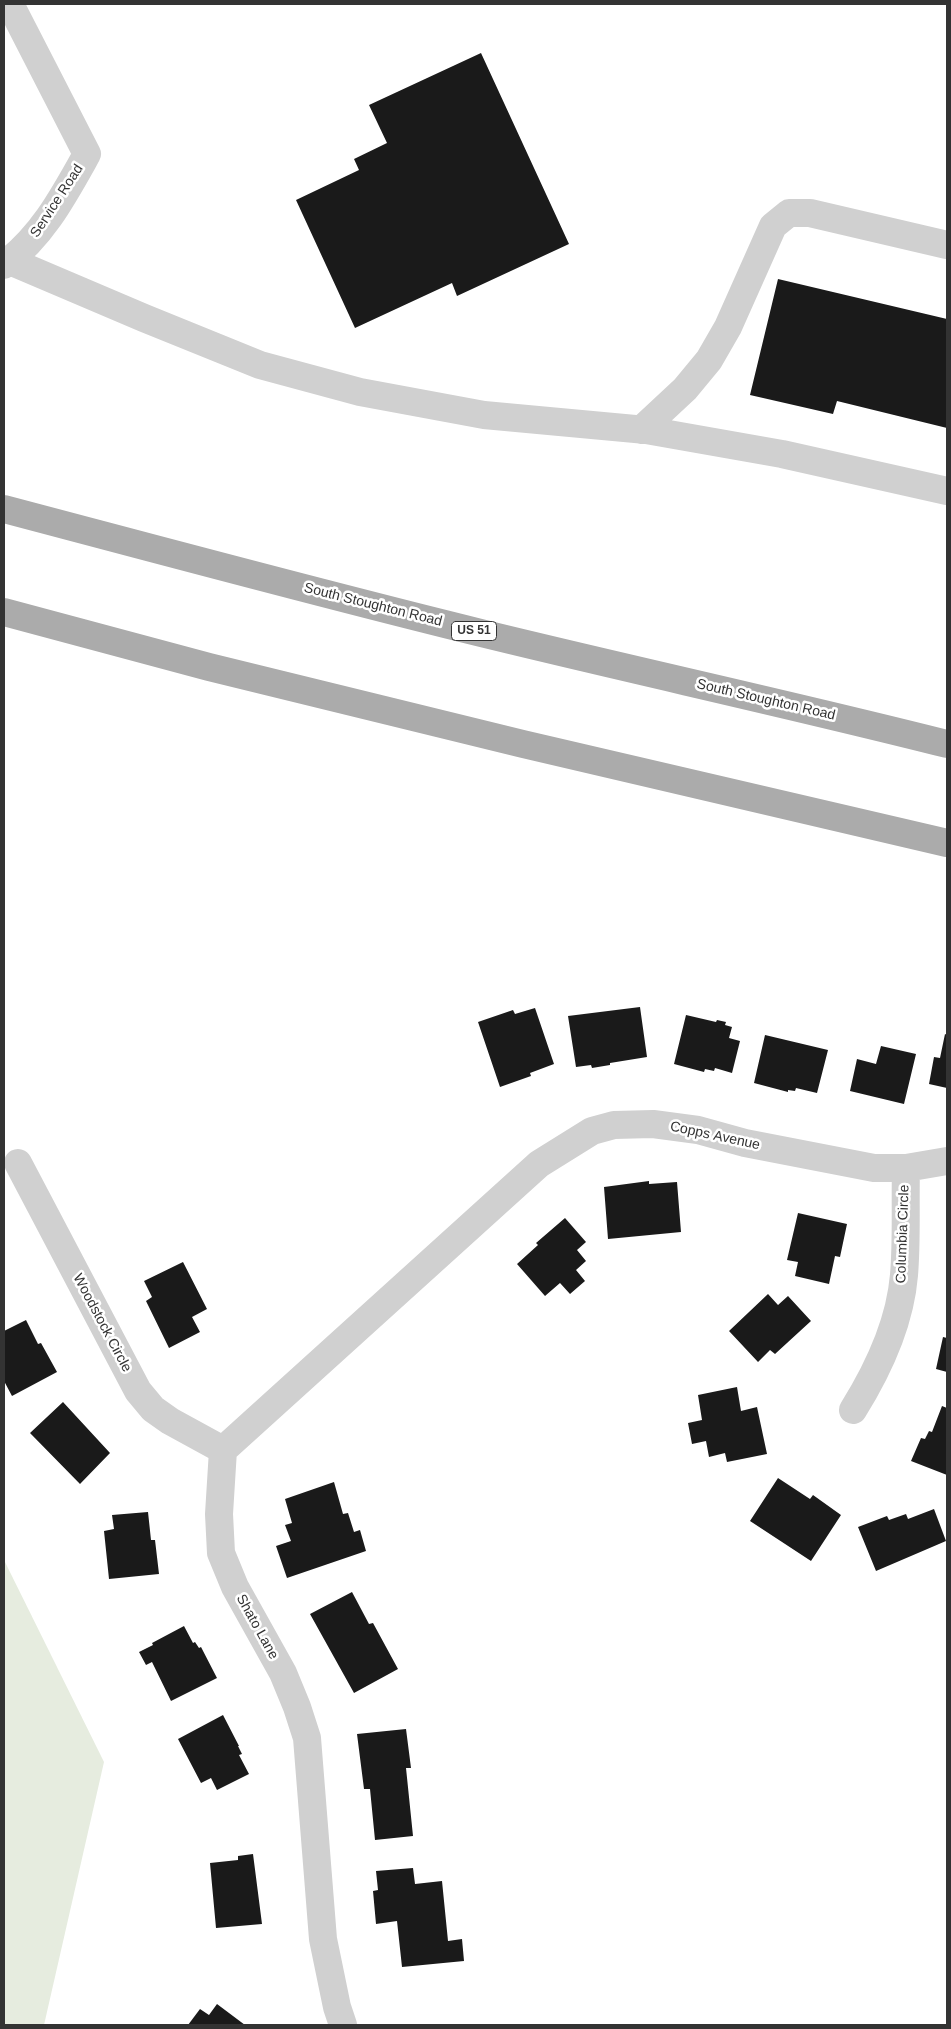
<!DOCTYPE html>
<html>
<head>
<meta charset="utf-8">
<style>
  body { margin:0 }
  #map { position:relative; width:951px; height:2029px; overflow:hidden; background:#fff; font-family:Helvetica,sans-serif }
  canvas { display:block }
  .frame { position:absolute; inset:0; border:5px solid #333; pointer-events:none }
</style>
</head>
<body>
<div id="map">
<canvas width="951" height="2029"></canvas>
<div class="frame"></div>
</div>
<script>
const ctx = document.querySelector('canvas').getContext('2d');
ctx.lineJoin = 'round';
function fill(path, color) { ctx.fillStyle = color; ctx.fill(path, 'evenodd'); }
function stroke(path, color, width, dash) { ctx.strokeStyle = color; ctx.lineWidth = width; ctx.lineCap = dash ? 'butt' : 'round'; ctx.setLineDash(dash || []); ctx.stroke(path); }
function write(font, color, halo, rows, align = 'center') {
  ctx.font = font + ' Helvetica,sans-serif'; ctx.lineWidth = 5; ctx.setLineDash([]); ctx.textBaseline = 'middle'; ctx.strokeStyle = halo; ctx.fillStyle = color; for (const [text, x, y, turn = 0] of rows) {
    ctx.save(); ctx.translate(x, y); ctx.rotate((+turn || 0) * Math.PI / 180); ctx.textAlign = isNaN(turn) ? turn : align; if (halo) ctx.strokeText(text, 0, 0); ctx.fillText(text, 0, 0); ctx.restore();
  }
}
fill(new Path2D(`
  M4,1560L104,1762L44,2025H4Z`), '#e6ecdf');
fill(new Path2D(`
  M481,53L569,244L457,296L452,283L355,328L296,200L359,170L354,159L387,143L369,105Z
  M778,279L947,319V428L837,401L833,414L750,395Z
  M640,1007L647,1057L610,1063V1065L592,1068L591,1065L576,1067L568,1016Z
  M535,1008L554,1064L530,1073L531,1076L500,1087L478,1022L513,1010L515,1014Z
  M686,1015L716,1022L717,1020L726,1022L725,1025L732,1027L729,1038L740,1041L732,1073L715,1068L714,1071L705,1069L704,1072L674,1064Z
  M945,1034L947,1035V1088L929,1084L934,1057L940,1058Z
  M765,1035L828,1050L817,1093L796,1088L795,1091L788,1090V1092L754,1083Z
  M881,1046L916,1054L904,1104L850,1091L857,1059L876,1064Z
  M649,1181V1184L677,1182L681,1232L608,1239L604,1187Z
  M798,1213L847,1224L840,1257L835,1256L829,1284L795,1276L798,1262L787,1260Z
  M565,1218L586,1242L577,1250L586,1261L576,1270L585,1281L570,1294L560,1283L545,1296L517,1264L538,1245L536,1243Z
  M183,1262L207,1309L192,1317L200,1332L169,1348L146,1301L152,1297L144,1281Z
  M768,1294L778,1305L788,1296L811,1321L775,1354L770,1350L758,1362L729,1331Z
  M26,1320L38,1344L41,1343L57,1372L12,1396L4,1381V1331Z
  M943,1337L947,1338V1372L936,1369Z
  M737,1387L741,1411L757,1407L767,1454L727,1462L725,1453L709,1457L706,1441L692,1444L688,1423L702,1420L698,1395Z
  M63,1402L110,1453L80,1484L30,1433Z
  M942,1406L947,1408V1475L911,1461L921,1438L925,1439L929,1431L932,1432Z
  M778,1478L810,1499L813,1495L841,1515L811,1561L750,1521Z
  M334,1482L343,1514L348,1513L354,1532L360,1530L366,1551L287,1578L276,1546L291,1541L285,1525L292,1523L285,1499Z
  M934,1509L946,1541L876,1571L858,1527L887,1516L889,1520L906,1514L908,1519Z
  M148,1512L151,1540H155L159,1574L109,1579L104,1531L114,1529L112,1515Z
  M352,1592L369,1624L373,1623L398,1669L354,1693L310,1614Z
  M184,1626L193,1643L195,1642L199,1648L201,1647L217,1678L171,1701L152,1662L146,1665L139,1652L153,1645L152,1643Z
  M223,1715L239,1746H238L242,1754L239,1755L249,1774L217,1790L211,1778L201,1783L178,1739Z
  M406,1729L411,1768H406L413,1836L375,1840L370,1789H364L357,1734Z
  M253,1854L262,1924L216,1928L210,1863L238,1860V1856Z
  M413,1868L415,1884L442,1881L448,1941L462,1939L464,1961L402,1967L397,1921L376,1924L373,1891L378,1890L376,1871Z
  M217,2004L245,2025H188L200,2009L209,2015Z`), '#1a1a1a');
stroke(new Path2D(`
  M10,261L144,318L260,365L360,392L484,415L646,430L782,454L947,491
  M4,265C43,235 63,197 87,154L10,4
  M641,430L685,389L709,360L728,327L773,226L789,213H810L947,245
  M18,1163L138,1391L153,1409L170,1421L223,1450
  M853,1410C878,1370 900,1324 904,1275C907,1240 905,1203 906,1168
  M343,2025L337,2007L323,1939L307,1738L297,1707L283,1673L235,1587L221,1553L219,1514L223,1450L539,1164L592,1131L614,1125L653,1124L698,1130L745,1143L874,1168H906L947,1161`), '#d0d0d0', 28);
stroke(new Path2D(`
  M4,509C163,551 322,594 481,633C636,671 793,705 947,744
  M4,612L209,667L523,744L947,843`), '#ababab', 28);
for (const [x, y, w] of [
  [474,631,45]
]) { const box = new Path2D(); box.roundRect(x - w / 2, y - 9.5, w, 19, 4); ctx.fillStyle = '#fff'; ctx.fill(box); stroke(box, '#333', 1); }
write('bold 12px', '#333', null, [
  ["US 51",474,631]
]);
write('14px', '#333', '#fff', [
  ["Service Road",57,201,-57],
  ["South Stoughton Road",373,605,14],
  ["South Stoughton Road",766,700,13],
  ["Copps Avenue",715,1136,12],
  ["Columbia Circle",903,1234,-88],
  ["Woodstock Circle",102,1323,62],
  ["Shato Lane",257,1627,61]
]);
</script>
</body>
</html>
